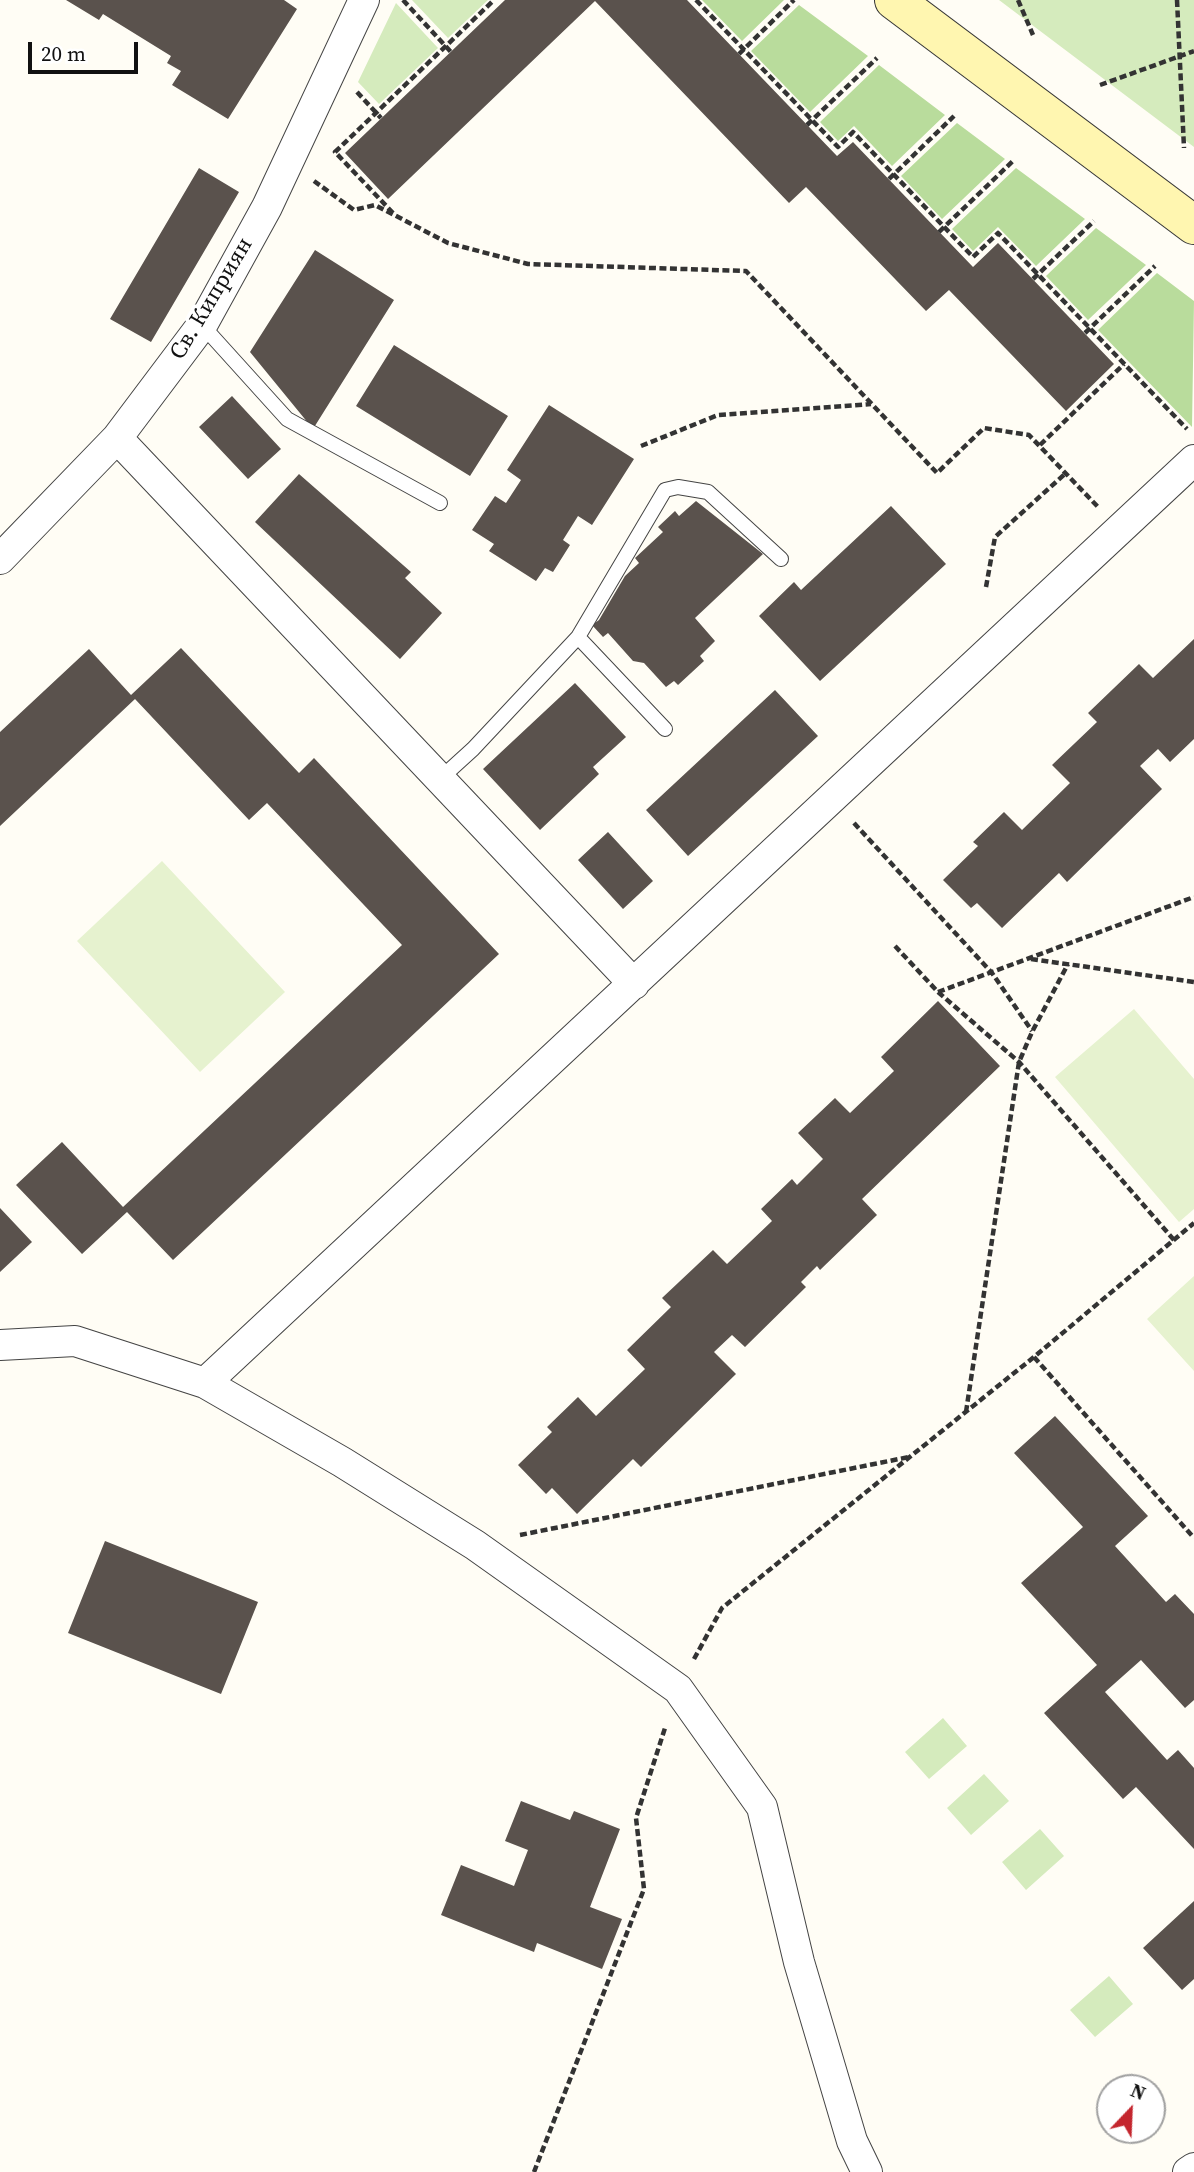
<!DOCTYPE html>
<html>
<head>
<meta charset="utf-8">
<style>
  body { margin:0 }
  #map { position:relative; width:1194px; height:2172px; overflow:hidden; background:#fffdf5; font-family:"Source Serif 4",serif }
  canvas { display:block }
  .north { position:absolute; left:1096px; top:2074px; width:70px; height:70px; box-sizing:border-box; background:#fff; border:2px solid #a0a0a0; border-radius:50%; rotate:23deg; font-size:19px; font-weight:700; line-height:28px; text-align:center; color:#111 }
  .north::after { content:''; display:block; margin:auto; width:24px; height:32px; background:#c4262e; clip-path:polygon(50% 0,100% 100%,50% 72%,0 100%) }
  .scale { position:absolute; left:28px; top:42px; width:110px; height:32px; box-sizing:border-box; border:4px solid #111; border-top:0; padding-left:9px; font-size:21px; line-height:24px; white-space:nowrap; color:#111; -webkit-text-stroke:5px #fff; paint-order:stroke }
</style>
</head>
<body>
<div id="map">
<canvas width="1194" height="2172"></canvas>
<div class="north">N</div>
<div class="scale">20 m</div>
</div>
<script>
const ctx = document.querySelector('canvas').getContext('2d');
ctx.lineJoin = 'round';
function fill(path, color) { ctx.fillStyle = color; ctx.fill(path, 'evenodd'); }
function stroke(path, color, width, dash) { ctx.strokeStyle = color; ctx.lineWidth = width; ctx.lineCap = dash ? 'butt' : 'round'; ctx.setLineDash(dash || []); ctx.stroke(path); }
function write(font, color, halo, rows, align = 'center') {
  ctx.font = font + ' "Source Serif 4",serif'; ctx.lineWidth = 7; ctx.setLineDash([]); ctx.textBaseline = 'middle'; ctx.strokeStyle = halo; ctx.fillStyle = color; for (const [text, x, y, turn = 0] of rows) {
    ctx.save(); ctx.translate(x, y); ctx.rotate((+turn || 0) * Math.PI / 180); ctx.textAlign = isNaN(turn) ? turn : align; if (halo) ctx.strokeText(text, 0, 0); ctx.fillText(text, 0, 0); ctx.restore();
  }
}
fill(new Path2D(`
  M412,0H488L448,38Z
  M999,0H1194V147Z
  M396,3L438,48L379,104L358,82Z
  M943,1718L967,1746L929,1779L905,1752Z
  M984,1774L1009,1801L971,1835L947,1808Z
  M1040,1829L1064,1856L1026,1890L1002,1862Z
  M1109,1976L1133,2004L1095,2037L1070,2010Z`), '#d5ebbd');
fill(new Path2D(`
  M702,0H784L742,41Z
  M799,5L868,56L810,112L751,51Z
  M879,65L945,115L892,166L854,126L838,141L820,122Z
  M957,123L1005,159L942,219L901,176Z
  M1016,168L1085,219L1036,266L998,227L973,251L952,229Z
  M1096,228L1146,265L1088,320L1046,276Z
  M1157,273L1194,301L1192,427L1098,330Z`), '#b9dc9c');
fill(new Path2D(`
  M162,861L285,992L200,1072L77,941Z
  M1134,1009L1194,1079V1209L1179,1222L1055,1077Z
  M1194,1276V1371L1147,1319Z`), '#e6f2cf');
fill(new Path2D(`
  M66,0H284L297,9L228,119L172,85L181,71L167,63L171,56L103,14L99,20Z
  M505,0H687L837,156L853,142L973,267L998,243L1114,364L1066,411L949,290L926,311L806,187L789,203L595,1L388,199L345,153Z
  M199,168L239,192L151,342L110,319Z
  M315,250L394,300L313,429L250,352Z
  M394,345L508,416L470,476L356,406Z
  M232,396L281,449L248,479L199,427Z
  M549,405L634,459L592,525L578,516L563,540L570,545L553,572L545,568L536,581L489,551L494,544L472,530L495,496L506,503L521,480L507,470Z
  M299,474L411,572L405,578L442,613L400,659L255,522Z
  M696,501L763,554L695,618L715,641L700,656L704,661L678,685L674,681L666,687L644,663L633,661L608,633L603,637L592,625L599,620L625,576L639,563L635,558L663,532L658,527L675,511L679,516Z
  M891,506L946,564L820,681L759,616L794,582L801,590Z
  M1194,639V739L1170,762L1158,749L1140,766L1162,789L1067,882L1059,873L1002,928L977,903L971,908L943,880L978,846L973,842L1004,812L1022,830L1070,783L1052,765L1097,722L1088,713L1139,664L1153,678Z
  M181,648L299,773L314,758L499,954L173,1260L127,1212L82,1254L16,1185L62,1142L123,1207L402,945L267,803L249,820L135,699L0,826V732L89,649L131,695Z
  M575,683L626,737L593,767L599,774L540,830L483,769Z
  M775,690L818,736L688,856L646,810Z
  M608,832L653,881L623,909L578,860Z
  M938,1001L1000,1066L862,1199L877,1215L820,1270L817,1266L801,1282L806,1287L745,1347L732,1335L714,1352L736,1374L641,1467L633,1459L577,1514L552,1488L546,1494L518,1465L552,1432L547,1427L578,1397L596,1416L645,1369L627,1350L671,1307L662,1298L713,1250L727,1264L772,1221L761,1209L792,1179L797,1185L823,1159L798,1133L835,1098L850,1113L894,1071L881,1057Z
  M0,1208L32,1242L0,1272Z
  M1055,1416L1148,1516L1115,1546L1166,1602L1175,1594L1194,1614V1700L1185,1708L1141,1660L1105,1692L1167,1760L1178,1750L1194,1768V1849L1136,1787L1123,1799L1044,1713L1097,1665L1021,1583L1083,1527L1014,1453Z
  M105,1541L258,1602L221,1694L68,1633Z
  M521,1801L570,1820L574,1811L620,1829L590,1907L622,1919L602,1969L537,1943L534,1952L441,1915L461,1865L514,1886L528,1850L505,1841Z
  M1194,1901V1979L1182,1990L1143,1948Z`), '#5a524d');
const lane = new Path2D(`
  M202,325L287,419L440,503
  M578,637L665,729
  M440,779L473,749L578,637L665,490L678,487L708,492L781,559`);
const street = new Path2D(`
  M117,438L634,984
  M0,559L117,438L202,325L267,207L364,0
  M0,1345L75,1341L205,1383L342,1462L475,1545L678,1689L762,1807L799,1962L852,2141L867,2172
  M205,1383L1194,460
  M1188,2172L1194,2168`);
const secondary = new Path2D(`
  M894,0L1194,225`);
stroke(lane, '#444', 16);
stroke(street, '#444', 32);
stroke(secondary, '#333', 40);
stroke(new Path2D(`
  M403,0L451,52
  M696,0L838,147L853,132L973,257L998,233L1187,429
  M1018,0L1033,35
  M1177,0L1184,148
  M739,54L794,0
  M1100,85L1194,51
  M357,92L381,118
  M807,125L877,58
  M889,179L954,116
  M314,181L354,210L375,205L448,243L528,264L746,271L937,473L984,428L1029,435L1098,507
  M393,213L335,152L494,0
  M939,232L1014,160
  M1033,279L1094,221
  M1085,333L1155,266
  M1040,445L1124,364
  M641,446L718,415L871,404
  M986,587L995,537L1066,473
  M854,823L992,973L1032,1031
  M895,946L938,992L1019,1062L1174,1240
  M1031,959L1194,982
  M938,992L1194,897
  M1034,1357L1194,1538
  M966,1412L1019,1062L1032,1032L1068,964
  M520,1535L909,1457
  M694,1659L722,1608L1034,1357L1194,1223
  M534,2172L644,1889L636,1818L665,1728`), '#333', 4.5, [7, 3.5]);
stroke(lane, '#fff', 14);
stroke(street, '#fff', 30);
stroke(secondary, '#fff6b0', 38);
write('23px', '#111', '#fff', [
  ["Св. Киприян",212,299,-59]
]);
</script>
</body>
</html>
